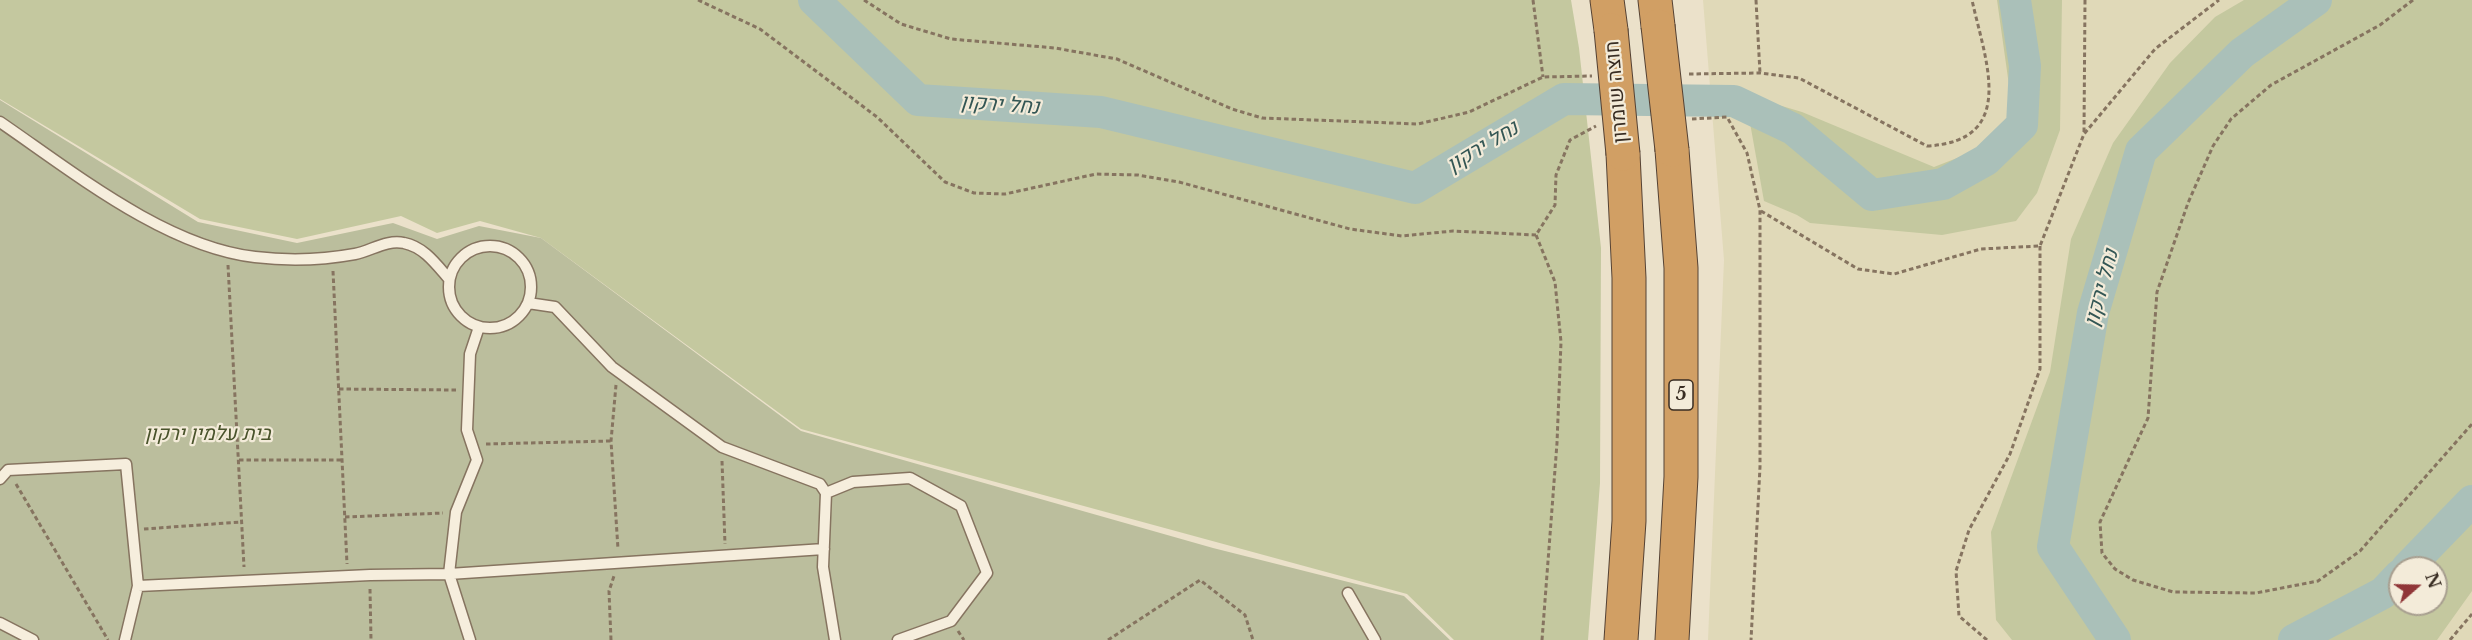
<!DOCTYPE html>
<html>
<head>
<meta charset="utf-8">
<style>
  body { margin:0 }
  #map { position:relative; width:2472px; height:640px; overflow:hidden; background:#ebe1ca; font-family:"Libre Baskerville",serif }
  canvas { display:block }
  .north { position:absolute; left:2388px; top:556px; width:60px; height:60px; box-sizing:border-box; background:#f3ebd9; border:2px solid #a89f90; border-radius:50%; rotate:70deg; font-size:16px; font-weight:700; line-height:24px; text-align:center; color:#382c22 }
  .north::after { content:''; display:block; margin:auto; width:21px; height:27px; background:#903638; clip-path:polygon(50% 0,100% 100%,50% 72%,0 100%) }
</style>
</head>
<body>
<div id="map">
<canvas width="2472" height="640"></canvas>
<div class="north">N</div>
</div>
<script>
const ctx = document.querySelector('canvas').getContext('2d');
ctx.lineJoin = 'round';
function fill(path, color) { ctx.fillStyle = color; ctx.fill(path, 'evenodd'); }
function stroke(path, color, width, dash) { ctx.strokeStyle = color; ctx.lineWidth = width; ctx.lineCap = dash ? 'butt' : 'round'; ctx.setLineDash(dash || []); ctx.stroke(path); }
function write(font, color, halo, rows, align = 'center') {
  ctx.font = font + ' "Libre Baskerville",Heebo,serif'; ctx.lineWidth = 4.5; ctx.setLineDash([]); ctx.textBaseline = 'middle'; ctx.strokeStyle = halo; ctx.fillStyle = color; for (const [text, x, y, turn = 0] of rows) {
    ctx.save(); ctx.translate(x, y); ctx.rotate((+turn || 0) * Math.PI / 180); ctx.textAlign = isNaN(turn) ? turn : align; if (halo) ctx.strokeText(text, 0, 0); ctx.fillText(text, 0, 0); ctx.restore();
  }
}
fill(new Path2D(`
  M1703,0H2472V640H1708L1724,260ZM2400,568H2436V604H2400Z`), '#e0d9b8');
fill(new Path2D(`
  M0,0H1571L1579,48L1601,248L1600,483L1588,640H1454L1407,594L801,429L541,238L480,221L437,233L401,216L297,239L200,219L0,99Z
  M1997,0H2062L2060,130L2037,193L2016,221L1942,235L1810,223L1797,215L1764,201L1745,95L1802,112L1934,167L2016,135Z
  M2244,0H2472V591L2437,640H2012L1996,620L1991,532L2050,372L2071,239L2113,143L2170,63L2215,17ZM2400,568H2436V604H2400Z`), '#c4c89f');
fill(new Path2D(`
  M0,100L198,222L297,243L393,223L437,239L479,226L541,238L801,431L1213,548L1404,596L1450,640H0Z`), '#bbbe9d');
stroke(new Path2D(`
  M814,0L918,100L1101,112L1415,188L1564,99L1734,101L1793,129L1872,195L1943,184L1986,160L2022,125L2025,66L2015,0
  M2407,568L2472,501
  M2115,640L2053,547L2093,313L2141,151L2242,53L2316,0
  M2294,640L2383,593L2400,575`), '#aac0b9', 32);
const lane = new Path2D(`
  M0,122C73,172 166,247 255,257C288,261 322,260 355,254C371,251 387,239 404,243C424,247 436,264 449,279
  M449 287a41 41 0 1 1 82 0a41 41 0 1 1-82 0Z
  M528,303L555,307L612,367L722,447L820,484L826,493
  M0,479L8,470L126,464L138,586L125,640
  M138,586L370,575L449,574L824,549
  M1348,593L1375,640
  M0,623L33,640
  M470,640L449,574L456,512L477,460L467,430L470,354L479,327
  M835,640L823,567L826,493L853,482L910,478L961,506L987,573L951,621L898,640`);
const highway = new Path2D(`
  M1607,0L1611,30
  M1655,0L1658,26
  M1621,640L1629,521V278L1623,154
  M1672,640L1681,477V268L1672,150`);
stroke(lane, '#867460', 13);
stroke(highway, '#554234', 35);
stroke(new Path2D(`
  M698,0L760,29L877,117L945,182L974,193L1005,194L1096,174L1138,175L1179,182L1350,229L1402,236L1453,231L1536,235
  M864,0L901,24L951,39L1055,48L1117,59L1232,109L1262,118L1418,124L1469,112L1543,77L1592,76
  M1533,0L1543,77
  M1756,0L1760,73
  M2413,0L2380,25L2271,85L2231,119L2213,146L2188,203L2157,292L2148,418L2100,522L2102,553L2115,569L2133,580L2173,592L2256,593L2318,581L2360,551L2472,424
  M1689,74L1760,73L1799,78L1927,146C2019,141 1985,60 1972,0
  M1692,119L1727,117L1747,153L1760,210V467L1751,640
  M2084,132L2085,0
  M1761,211L1858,269L1894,274L1981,249L2040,246L2084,134L2155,49L2219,0
  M228,265L244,567
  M333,271L347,564
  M616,385L611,441L618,549
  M339,389L457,390
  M486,444L611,441
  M239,460H342
  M722,461L725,544
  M16,484L108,640
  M345,517L443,513
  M144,529L241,522
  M370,589L371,640
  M958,631L964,640
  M611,640L609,591L614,576
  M1108,640L1200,580L1245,615L1253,640
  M1542,640L1557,443L1561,342L1555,282L1536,235L1555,205L1556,175L1570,140L1596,126
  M1987,640L1959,616L1956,571L1969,530L2010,454L2040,369V246
  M2450,640L2472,614`), '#867460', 3, [4.5, 3]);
stroke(lane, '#f6eedd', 10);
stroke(highway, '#d19f64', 33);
const highwayBridge = new Path2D(`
  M1658,26L1672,150
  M1611,30L1623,154`);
stroke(highwayBridge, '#554234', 35, []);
stroke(highwayBridge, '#d19f64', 33);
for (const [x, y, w] of [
  [1681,395,24]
]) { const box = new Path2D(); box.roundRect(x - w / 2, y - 15, w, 30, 4.5); ctx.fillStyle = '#f3ebd9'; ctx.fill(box); stroke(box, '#382c22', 1.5); }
write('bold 18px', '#382c22', null, [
  ["5",1681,395]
]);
write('20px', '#382c22', '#f3ebd9', [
  ["חוצה שומרון",1617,92,-95]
]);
write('italic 20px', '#49532b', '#f3ebd9', [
  ["בית עלמין ירקון",208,434]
]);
write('italic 21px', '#335654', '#f3ebd9', [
  ["נחל ירקון",1000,105,4],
  ["נחל ירקון",1483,147,-31],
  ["נחל ירקון",2102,288,-75]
]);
</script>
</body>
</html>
